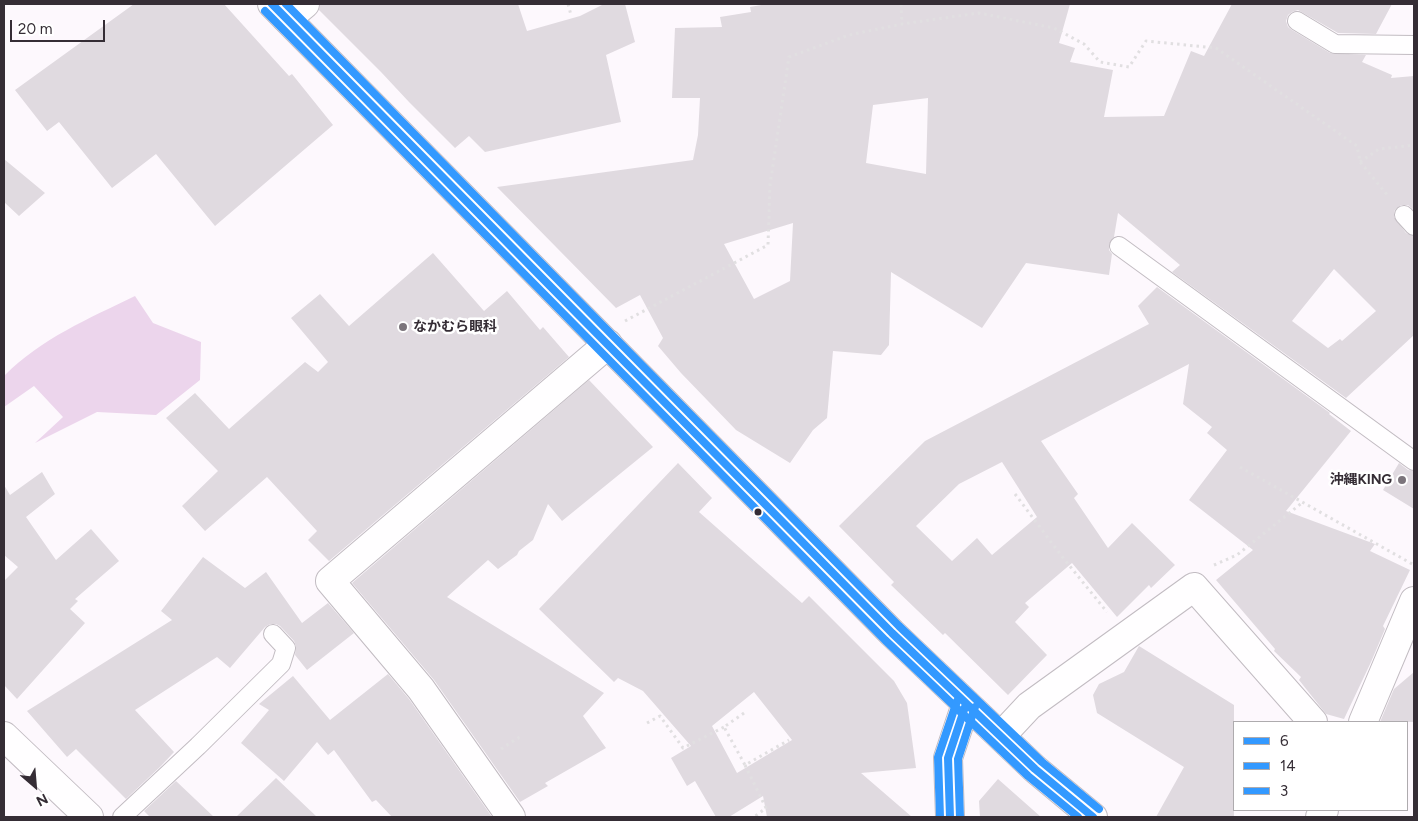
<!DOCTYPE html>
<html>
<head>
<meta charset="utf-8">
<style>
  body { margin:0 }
  #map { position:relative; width:1418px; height:821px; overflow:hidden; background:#fdf8fd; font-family:Figtree,sans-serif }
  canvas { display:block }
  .frame { position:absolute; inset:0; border:5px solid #352d35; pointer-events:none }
  .legend { position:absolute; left:1233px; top:721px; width:175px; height:90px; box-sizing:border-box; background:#fff; border:1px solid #aeabae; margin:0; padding:6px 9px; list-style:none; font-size:15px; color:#352d35 }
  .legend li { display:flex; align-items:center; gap:10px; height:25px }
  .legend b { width:25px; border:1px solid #aeabae }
  .north { position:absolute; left:10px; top:761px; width:50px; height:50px; -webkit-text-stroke:4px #fff; paint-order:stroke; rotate:153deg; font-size:14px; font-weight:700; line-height:20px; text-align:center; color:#352d35 }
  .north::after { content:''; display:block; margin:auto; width:18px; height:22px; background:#352d35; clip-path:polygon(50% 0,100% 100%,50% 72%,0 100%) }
  .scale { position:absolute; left:10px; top:20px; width:95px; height:22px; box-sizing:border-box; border:2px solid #352d35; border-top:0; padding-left:6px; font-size:15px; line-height:18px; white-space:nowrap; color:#352d35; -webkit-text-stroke:4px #fff; paint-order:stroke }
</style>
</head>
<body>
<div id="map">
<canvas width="1418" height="821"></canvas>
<div class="frame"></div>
<ul class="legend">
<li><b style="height:6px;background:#39f"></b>6</li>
<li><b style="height:6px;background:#39f"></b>14</li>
<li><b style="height:6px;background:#39f"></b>3</li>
</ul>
<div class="north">N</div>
<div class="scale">20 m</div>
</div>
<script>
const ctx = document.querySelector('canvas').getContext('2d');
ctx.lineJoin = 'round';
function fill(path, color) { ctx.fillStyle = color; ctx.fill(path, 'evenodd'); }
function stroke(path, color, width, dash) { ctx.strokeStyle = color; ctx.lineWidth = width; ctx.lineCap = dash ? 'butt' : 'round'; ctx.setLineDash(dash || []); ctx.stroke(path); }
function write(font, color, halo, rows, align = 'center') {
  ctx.font = font + ' Figtree,"Noto Sans JP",sans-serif'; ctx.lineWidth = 5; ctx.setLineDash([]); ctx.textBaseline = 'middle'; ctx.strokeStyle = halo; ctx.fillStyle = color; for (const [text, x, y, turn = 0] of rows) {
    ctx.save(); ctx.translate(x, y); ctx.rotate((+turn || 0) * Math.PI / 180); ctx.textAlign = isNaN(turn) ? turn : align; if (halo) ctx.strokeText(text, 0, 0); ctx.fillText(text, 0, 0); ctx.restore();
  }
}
fill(new Path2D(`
  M135,296L153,323L201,342L200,380L156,415L97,412L35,443L63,417L34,386L4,407V376C42,338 88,319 135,296Z`), '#ecd5ec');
fill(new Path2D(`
  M134,4H224L289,76L292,74L333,125L215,226L156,154L112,188L59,122L47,131L15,90Z
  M320,4H518L527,31L580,16L604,4H625L635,42L606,55L621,122L485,152L469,136L455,148L409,102L381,72L319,10Z
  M767,4H1070L1059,43L1075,48L1070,62L1113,70L1104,117L1164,116L1191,51L1204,56L1232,4H1392L1376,34L1338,33L1298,10L1292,12L1288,15L1286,21L1288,27L1292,30L1330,53L1366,55L1362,62L1392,75L1391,78L1414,76V210L1408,205H1401L1394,211V217L1406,233L1414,236V335L1346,398L1172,272L1180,265L1118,213L1114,237L1109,244V250L1112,254L1109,275L1026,263L982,328L891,272L889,345L881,355L833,351L827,418L813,430L790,463L736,430L681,373L658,346L663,338L640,295L616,308L497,187L693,160L698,135L700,98H672L675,28L722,27L720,17L751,12L750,7ZM928,98L926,174L866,163L873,105ZM793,223L790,281L754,299L724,244ZM1334,269L1376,311L1342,341L1340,339L1328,348L1292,321Z
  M4,159L45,193L19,216L4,202Z
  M433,253L484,311L507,291L540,330L543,327L569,357L329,561L308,540L317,531L267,477L205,531L182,506L218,471L166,418L195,393L229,429L305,362L318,372L328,362L291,318L320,294L349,326Z
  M1157,287L1330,413L1329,414L1351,431L1286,511L1375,544L1370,551L1410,570L1383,626L1385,629L1371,662L1344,719L1326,714L1299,680L1301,677L1274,651L1275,649L1216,580L1253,550L1189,500L1227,450L1207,433L1212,427L1183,404L1189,364L1041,441L1078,494L1074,498L1108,548L1132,523L1175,565L1151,588L1149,585L1117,617L1072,563L1025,603L1029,607L1015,622L1047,655L1008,695L945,633L943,635L891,585L894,582L839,526L925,441L1149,324L1138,306ZM1002,462L1037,517L992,555L977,538L952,561L916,526L959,484Z
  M589,380L653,447L562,521L548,504L533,540L519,551L517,555L498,569L488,560L447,597L604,693L583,716L606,748L545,783L548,786L520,802L434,680L352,583Z
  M678,463L712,498L699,512L802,603L809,596L894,681L907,703L916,768L861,773L912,817H767L763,796L729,817H716L695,781L687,786L671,758L691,746L643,691L618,678L614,682L539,609ZM754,692L792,740L737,773L712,726Z
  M1399,463L1408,470L1414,471V509L1383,490Z
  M42,472L55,494L26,517L56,560L91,529L119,561L75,599L78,601L70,609L85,623L17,699L4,685V581L18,567L4,555V485L10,495Z
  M203,557L245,588L266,572L302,623L328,603L354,633L307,670L295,655L296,646L294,641L280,626L276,624H270L265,627L230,668L217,657L135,710L174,752L161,766L126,799L76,749L67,757L27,711L172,620L161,611Z
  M1139,646L1234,705V817H1156L1184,767L1097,713L1093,695L1099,684L1124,672Z
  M1414,672V722H1380L1394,689Z
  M388,674L409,699L492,817H392L376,800L372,802L334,750L328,755L317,742L284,781L241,743L269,710L259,704L293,676L330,720Z
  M276,778L317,817H236Z
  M998,779L1041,817H980L979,801Z
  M176,781L214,817H150L144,811Z`), '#e0dae0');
const service = new Path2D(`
  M1297,21L1335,44L1414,45
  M1404,215L1414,226
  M1119,246L1414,461
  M122,817L198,746L281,664L286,648L273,634`);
const minor = new Path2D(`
  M287,19L305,4
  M1363,722L1414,601
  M4,736L89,817
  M1001,736L1029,706L1194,587L1313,722
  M511,817L421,689L330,581L608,344
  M1320,817L1324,810`);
const tertiary = new Path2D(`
  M950,817L948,758L966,704`);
const secondary = new Path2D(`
  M272,4L892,633L1035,769L1093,817`);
stroke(service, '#c2bcc2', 20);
stroke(minor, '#c2bcc2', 30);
stroke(tertiary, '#c2bcc2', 30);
stroke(secondary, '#c2bcc2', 30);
stroke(new Path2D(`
  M568,4L571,15
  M901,4L902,24
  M1360,162L1379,149L1414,145
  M625,321L768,245L770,185L789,57L849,35L902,24L979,13L1054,28L1084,44L1100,62L1129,67L1146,41L1216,48L1357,146L1360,162L1389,197
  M1240,467L1414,565
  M1015,494L1060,554L1107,612
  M1214,565L1237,555L1303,502
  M744,713L724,727L745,765L789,740
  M647,723L660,716L683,748L724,727
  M501,749L521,736
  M745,765L766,808L754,817`), '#e1dfe1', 3, [2.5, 4]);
stroke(service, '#fffeff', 18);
stroke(minor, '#fffeff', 28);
stroke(tertiary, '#fffeff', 28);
stroke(secondary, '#fffeff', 28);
stroke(new Path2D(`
  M272,4L892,633L1035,769L1093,817
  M950,817L948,758L966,704`), '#39f', 8);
stroke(new Path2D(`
  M265,11L885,640L1028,776L1078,817
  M960,817L958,759L975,707`), '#39f', 8);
stroke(new Path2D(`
  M286,4L899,626L1042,762L1099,809
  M940,817L938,757L957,701`), '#39f', 8);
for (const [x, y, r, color] of [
  [403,327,5,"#7b747b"],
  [1402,480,5,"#7b747b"],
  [758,512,4.5,"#352d35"]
]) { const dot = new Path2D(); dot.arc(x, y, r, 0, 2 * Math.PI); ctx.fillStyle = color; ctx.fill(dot); stroke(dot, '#fff', 2); }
write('bold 14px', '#352d35', '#fff', [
  ["なかむら眼科",413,327],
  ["沖縄KING",1392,480,"right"]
], 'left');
</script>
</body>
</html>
